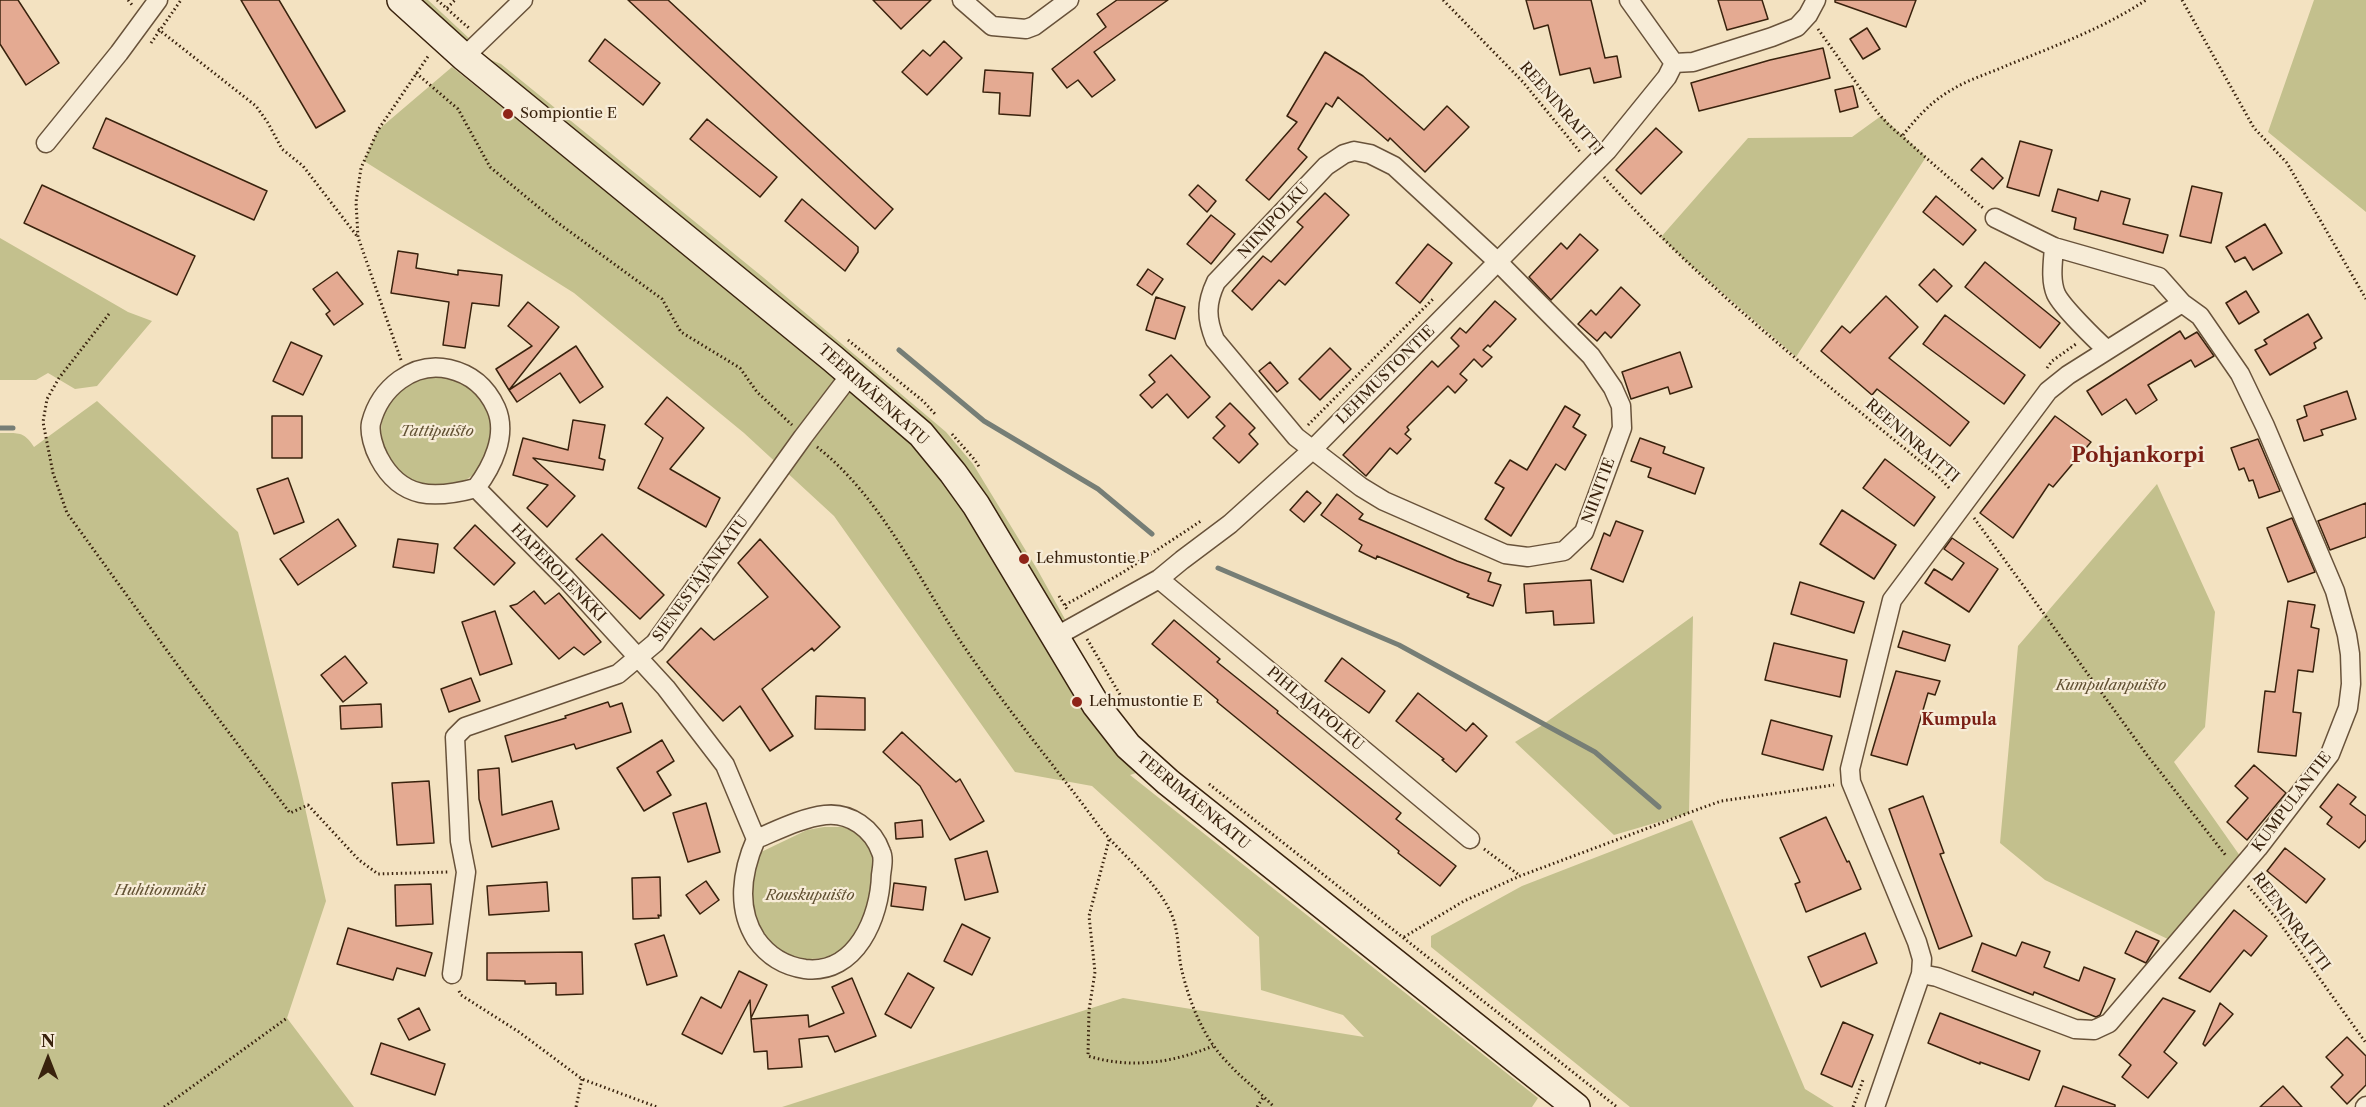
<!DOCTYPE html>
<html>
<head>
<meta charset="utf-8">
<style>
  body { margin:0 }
  #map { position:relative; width:2366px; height:1107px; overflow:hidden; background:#f3e2c1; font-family:"Libre Caslon Text",serif }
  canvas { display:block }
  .north { position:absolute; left:18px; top:1029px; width:60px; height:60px; -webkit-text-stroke:4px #f7ecd7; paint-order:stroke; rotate:0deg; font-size:16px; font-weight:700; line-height:24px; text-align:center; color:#39220d }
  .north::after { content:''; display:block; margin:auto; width:21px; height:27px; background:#39220d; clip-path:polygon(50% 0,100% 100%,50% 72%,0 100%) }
</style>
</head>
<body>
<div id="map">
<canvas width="2366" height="1107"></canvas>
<div class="north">N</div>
</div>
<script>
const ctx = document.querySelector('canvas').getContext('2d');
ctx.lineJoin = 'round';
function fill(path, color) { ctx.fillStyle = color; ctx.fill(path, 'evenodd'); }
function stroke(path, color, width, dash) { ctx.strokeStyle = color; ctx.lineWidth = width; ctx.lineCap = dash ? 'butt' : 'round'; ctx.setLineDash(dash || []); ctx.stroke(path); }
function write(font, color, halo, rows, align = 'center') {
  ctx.font = font + ' "Libre Caslon Text",serif'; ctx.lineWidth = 4.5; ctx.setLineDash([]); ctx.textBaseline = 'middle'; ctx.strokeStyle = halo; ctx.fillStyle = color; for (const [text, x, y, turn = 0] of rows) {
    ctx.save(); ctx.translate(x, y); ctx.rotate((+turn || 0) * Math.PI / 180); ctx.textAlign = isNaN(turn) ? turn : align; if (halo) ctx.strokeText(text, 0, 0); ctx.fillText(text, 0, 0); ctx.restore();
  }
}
fill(new Path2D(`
  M414,0H428L472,41L463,42Z
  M2314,0H2366V212L2268,132Z
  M491,60L501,64L764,278L946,432L973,464L1037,569L1066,621L1054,615L989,507L495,73Z
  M452,67L883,415L938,470L1060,667L1139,772L1130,775L1538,1098L1532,1107H782L1123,998L1364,1037L1343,1015L1261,990L1259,937L1092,786L1015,772L834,516L744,433L574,293L364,161L378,130Z
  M1881,116L1926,157L1796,357L1687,262L1661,237L1748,138L1852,137Z
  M0,238L128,312L152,321L97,386L75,389L48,373L36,380H0Z
  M381 432a56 56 0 1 1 112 0a56 56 0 1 1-112 0Z
  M97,401L238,532L299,781L326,901L287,1018L354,1107H0V433C18,433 24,431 34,447Z
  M2157,484L2215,612L2205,727L2174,762L2245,863L2176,943L2045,880L2000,843L2018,646Z
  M1693,616L1689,813L1614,835L1515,742L1541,726Z
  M1692,820L1805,1089L1834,1107H1630L1431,947V936L1522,886Z
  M824,827H844L862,836L874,857L867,913L849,943L831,957L801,960L784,956L771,947L755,922L751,891L759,853L807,830Z`), '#c3c08d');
stroke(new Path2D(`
  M899,350L984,421L1098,489L1152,534
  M0,428H13
  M1218,568L1399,645L1595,752L1659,807`), '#767e76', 5);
const building = new Path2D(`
  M0,0H18L59,63L26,85L0,44Z
  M241,0H279L345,111L316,128Z
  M628,0H668L893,209L875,229Z
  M873,0H931L901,29Z
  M1117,0H1168L1094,52L1115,80L1092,97L1078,80L1067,88L1052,69L1106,27L1097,14Z
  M1526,0H1591L1605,58L1617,56L1621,77L1594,83L1590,68L1560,75L1548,25L1534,29Z
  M1718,0H1762L1768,19L1727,30Z
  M1835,0H1916L1906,27L1835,2Z
  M1867,28L1880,49L1863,59L1850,39Z
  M605,39L660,83L643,105L589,61Z
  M944,41L962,58L927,95L902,72L923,50L930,56Z
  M1823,48L1830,78L1699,111L1691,83L1770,60Z
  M1325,52L1363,76L1424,130L1447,106L1469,127L1425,172L1390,138L1388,141L1338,97L1332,107L1326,103L1298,149L1307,157L1269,200L1246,180L1297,122L1287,116Z
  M985,70L1033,73L1030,116L999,114L1000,93L983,92Z
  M1853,86L1858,107L1840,112L1835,90Z
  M106,118L267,191L254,220L93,148Z
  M707,119L777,177L760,197L690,139Z
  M1656,128L1682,152L1641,194L1616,170Z
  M2020,141L2052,150L2039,196L2007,187Z
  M1982,158L2003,178L1993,189L1971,170Z
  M42,185L195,256L177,295L24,223Z
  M1198,185L1216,201L1207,212L1189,195Z
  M2192,186L2222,193L2211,243L2180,236Z
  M2058,189L2098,201L2101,191L2130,199L2123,224L2168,235L2163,253L2074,229L2076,218L2052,211Z
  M1325,193L1349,215L1285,285L1279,280L1252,310L1232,291L1263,256L1271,262L1303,227L1297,222Z
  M1936,196L1976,230L1963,245L1923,212Z
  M802,199L858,247V252L845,271L785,221Z
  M1211,215L1235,234L1211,264L1187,244Z
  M2265,224L2282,253L2253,270L2245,257L2235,262L2226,247Z
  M1580,234L1598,250L1551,300L1529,277L1561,243L1567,249Z
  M1428,244L1452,263L1420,303L1396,283Z
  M398,251L418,254L416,268L458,275V270L502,275L499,306L472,303L465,348L443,345L449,302L391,293Z
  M1985,262L2060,323L2040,348L1965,287Z
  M1148,269L1163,279L1152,295L1137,285Z
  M1934,269L1952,286L1937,302L1919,285Z
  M337,272L363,304L334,325L326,314L330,311L313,289Z
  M1621,287L1640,305L1611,338L1605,332L1597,341L1578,324L1591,310L1596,315Z
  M2246,291L2259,312L2239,324L2226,303Z
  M1886,296L1918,327L1889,358L1969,422L1950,446L1877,389L1872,395L1821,351L1842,326L1850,333Z
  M1156,297L1185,307L1175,339L1146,330Z
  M1495,301L1516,319L1490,347L1488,345L1483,350L1492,357L1482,367L1474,359L1460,374L1467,380L1455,393L1448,386L1407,427L1409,430L1405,434L1411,439L1397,454L1390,448L1366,476L1343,455L1432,361L1438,367L1459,346L1451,338L1460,328L1466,333Z
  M528,302L559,327L509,390L496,369L532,346L508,326Z
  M2308,314L2322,338L2314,343L2316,348L2270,375L2255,350L2267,344L2264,340Z
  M1945,315L2025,375L2004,404L1923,344Z
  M2180,331L2185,339L2197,332L2214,356L2195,367L2191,360L2148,385L2157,400L2136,414L2126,399L2102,415L2087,391Z
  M291,342L322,356L303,395L273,381Z
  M576,346L603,387L580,403L560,373L517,402L509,390Z
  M1330,348L1351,369L1320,400L1299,379Z
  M1680,352L1692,387L1670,394L1668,387L1631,399L1622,372Z
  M1171,355L1210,397L1188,418L1167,394L1152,408L1140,395L1155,382L1149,375Z
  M1270,362L1288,383L1277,392L1259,371Z
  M2347,391L2356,419L2321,430L2323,435L2304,441L2297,420L2307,416L2304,406Z
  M667,397L704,428L670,469L720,498L706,527L638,488L663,438L645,424Z
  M1230,403L1255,428L1249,434L1258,444L1239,463L1213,438L1225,426L1216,417Z
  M1565,406L1580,415L1573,427L1586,435L1565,470L1556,464L1511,536L1485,519L1504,488L1495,483L1510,460L1527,470Z
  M272,416H302V458H272Z
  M2055,416L2091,442L2053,487L2049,484L2013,538L1980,513Z
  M573,420L605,425L599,458L605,460L603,470L533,458L575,496L547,527L527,508L548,485L513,475L523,438L568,450Z
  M1640,438L1665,447L1663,453L1704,468L1695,494L1648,477L1651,468L1631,461Z
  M2258,439L2280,491L2259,498L2253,480L2249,481L2244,468L2239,470L2231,448Z
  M1885,459L1935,497L1914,526L1863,488Z
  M288,478L304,522L274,534L257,489Z
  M1307,491L1321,503L1304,522L1290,510Z
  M1337,494L1363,514L1359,519L1457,561L1491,573L1488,581L1501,585L1493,606L1467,597L1469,594L1377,556L1376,559L1359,551L1362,545L1321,515Z
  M2366,503V537L2330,550L2318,521Z
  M1842,510L1896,545L1874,579L1820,544Z
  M2292,518L2315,572L2288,582L2267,528Z
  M338,519L356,546L298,585L280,559Z
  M1616,521L1643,531L1623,582L1591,569L1604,533L1610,536Z
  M475,525L515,563L494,585L454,548Z
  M602,534L664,595L640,619L576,559Z
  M1952,538L1998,569L1969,612L1925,583L1934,569L1952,580L1964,563L1944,549Z
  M398,539L438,544L434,573L393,567Z
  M760,539L840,627L814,651L812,648L762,689L793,736L770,751L740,706L723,721L667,662L701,628L714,640L768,597L738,563Z
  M1591,580L1594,623L1554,625L1553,611L1526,613L1524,584Z
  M1800,582L1864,602L1854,633L1791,614Z
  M534,591L545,604L559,593L601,642L584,655L574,647L559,659L510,606L517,604Z
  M2288,601L2315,605L2311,627L2319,629L2313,672L2298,670L2293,712L2301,713L2296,756L2258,752L2265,691L2275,692Z
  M495,611L512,664L480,675L462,622Z
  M1174,620L1220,659L1217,662L1278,711L1277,713L1401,813L1396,819L1456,866L1440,886L1398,853L1399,851L1217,702L1218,700L1152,644Z
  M1903,631L1950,645L1945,661L1898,647Z
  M1774,643L1847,660L1840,697L1765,680Z
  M345,656L367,683L343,702L321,675Z
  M1342,658L1385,691L1369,713L1325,681Z
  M1896,671L1940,681L1935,695L1928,693L1907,765L1871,755Z
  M471,678L480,701L449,712L441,689Z
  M1418,693L1466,731L1473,723L1487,736L1456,772L1442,760L1444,759L1396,721Z
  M816,696L865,698V730L815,729Z
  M608,702L610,707L622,703L631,732L576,749L574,744L512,762L505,736L566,718L565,716Z
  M381,704L382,727L341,729L340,706Z
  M1771,720L1832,736L1823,770L1762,754Z
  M902,732L956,782L960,779L984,821L950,840L920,786L883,752Z
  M662,740L674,761L657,772L671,795L644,811L617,768Z
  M2254,765L2286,793L2247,840L2227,822L2248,798L2235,786Z
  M499,768L502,815L552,801L559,829L492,847L479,799L478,770Z
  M429,781L434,843L397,845L392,783Z
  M2338,784L2356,797L2350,804L2366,816V840L2359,848L2327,824L2332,817L2320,807Z
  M1923,796L1944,853L1940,854L1972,936L1939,949L1889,809Z
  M706,803L720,852L688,862L673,813Z
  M1826,817L1847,862L1849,861L1861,889L1806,912L1795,884L1800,882L1780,838Z
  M922,820L923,837L896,839L895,823Z
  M2285,848L2325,879L2306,903L2267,871Z
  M987,851L998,892L965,900L955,859Z
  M660,877L661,916L658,915L659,918L633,919L632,878Z
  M706,881L719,900L700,914L686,895Z
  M547,882L549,911L489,915L487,886Z
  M894,883L926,887L923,910L891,906Z
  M431,884L433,924L396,926L395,885Z
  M2234,910L2267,936L2251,956L2244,950L2210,992L2179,978Z
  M962,924L990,938L972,975L944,961Z
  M348,928L432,953L425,976L397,968L393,980L337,964Z
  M2136,931L2159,941L2146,963L2125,953Z
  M1865,933L1877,963L1821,987L1808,957Z
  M664,935L677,976L647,985L635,944Z
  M2022,942L2050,952L2044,967L2079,981L2084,967L2115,979L2100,1015L2096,1017L2034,992L2033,995L1972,971L1982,943L2016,956Z
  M582,952L583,994L556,995V983L525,984V981L487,980V953Z
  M739,971L767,985L751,1018L750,1000L722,1054L682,1034L701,997L721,1008Z
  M908,973L934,988L911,1028L885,1014Z
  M852,978L876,1036L835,1052L828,1036L799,1039L802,1067L768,1069L767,1051L754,1052L751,1019L808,1015L809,1027L844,1013L832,987Z
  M2163,998L2195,1011L2164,1052L2177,1063L2148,1098L2122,1077L2131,1065L2119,1055Z
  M2220,1003L2233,1014L2205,1046L2203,1044Z
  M419,1008L430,1030L409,1040L398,1019Z
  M1940,1013L2040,1051L2029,1080L1980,1062V1064L1928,1043Z
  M1843,1022L1873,1035L1852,1087L1821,1074Z
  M2347,1037L2366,1056V1085L2347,1104L2331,1087L2343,1075L2326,1057Z
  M381,1043L445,1064L435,1095L371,1074Z
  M2063,1086L2115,1105V1107H2055Z
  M2283,1086L2302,1107H2260Z`);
fill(building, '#e4aa92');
stroke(building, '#39220d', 1.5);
const street = new Path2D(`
  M962,0L992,26L1026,29L1034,26L1069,0
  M1629,0L1674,63L1693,62L1772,37L1797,27L1808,15L1816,0
  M464,57L523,0
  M46,143L119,53L158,0
  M1354,151L1370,154L1394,166L1498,262L1591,356L1613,388L1621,406L1622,428L1584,532L1564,551L1528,557L1505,554L1384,501L1361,487L1296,437L1215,340C1206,318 1206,303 1216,282L1326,166L1344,154Z
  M2054,247C2053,262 2050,280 2056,294C2062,307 2096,340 2107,350
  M476,488C492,467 508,435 496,408C487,388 471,374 449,369C413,361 380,388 371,423C369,433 374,449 379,458C401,500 435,499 476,488L566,579L666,688L725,765L756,839C742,871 736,908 756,939C768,956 784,966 805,969C856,975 880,917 881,875C882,868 884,858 881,852C873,829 850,812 825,815C801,818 778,830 756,839
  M1159,579L1470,839
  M1055,637L1159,579L1182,560L1230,524L1311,451L1607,151L1667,77L1674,63
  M452,974L466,872L460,841L455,737L465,727L618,674L655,643L803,437L851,374
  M1921,974L1937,977L2075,1029L2094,1030L2109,1023L2258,848L2330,754L2348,708L2351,684L2350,654L2347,635L2335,591L2265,426L2240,374L2200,316L2182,303L2159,277L2054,247L1995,218
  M1875,1107L1921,974L1922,959L1917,942L1851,782L1850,769L1892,600L2048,391L2068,375L2182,303
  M2365,1107L2366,1106`);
const secondary = new Path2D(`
  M401,0L464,57L832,358L921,434L953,473L976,505L1096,705L1128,746L1168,782L1576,1107`);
stroke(street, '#68523a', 21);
stroke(secondary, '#39220d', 30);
stroke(new Path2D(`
  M128,0L133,6
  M437,0L470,29
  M1443,0L1523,82L1581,153
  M2182,0L2254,128L2287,163L2366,299
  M447,8L455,0
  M158,29L256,106L268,123L282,149L303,166L357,236
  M1818,29L1877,112L1889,125L1983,208
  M151,43L181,0
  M416,73L458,109L490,167L554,220L662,299L681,332L740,368L757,392L792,425
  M1903,135C1917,117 1933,100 1953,89C1970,79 1990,73 2008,65C2055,46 2104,28 2146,0
  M1604,177C1704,288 1823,381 1938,476L1951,490
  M109,314L59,378L47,399L43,422L53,473L67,513L176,663L290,813L308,805L359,860L378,874L449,872
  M848,340L923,401L936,415
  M401,360L358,237L356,202L361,168L378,130L429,55
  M2047,368L2052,361L2076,344
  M1308,425L1433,299
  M952,434L974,459L980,468
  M817,447C882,498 919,581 965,648C1006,708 1053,764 1096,822C1119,854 1154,877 1171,913C1180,933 1177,955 1183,975C1191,1007 1205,1040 1228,1063C1242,1079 1259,1091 1274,1107
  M1974,518L2147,755L2227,857
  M1059,596L1068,611
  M1065,605L1122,573L1201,521
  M1087,639L1125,703
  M1209,784L1617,1107
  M1109,840L1089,916L1095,972L1089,1010L1088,1056C1131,1069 1172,1063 1213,1046
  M1484,849L1519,875
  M2248,886L2276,918L2366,1043
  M1404,937L1464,901L1520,876L1699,809L1721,801L1834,785
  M459,991L461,995L519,1032L582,1079L657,1107
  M164,1107L287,1018
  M576,1107L582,1079
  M1257,1107L1264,1096
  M1853,1107L1863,1080`), '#39220d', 3, [1.5, 3]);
stroke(street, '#f7ecd7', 18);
stroke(secondary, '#f7ecd7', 27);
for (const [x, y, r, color] of [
  [508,114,6,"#8f2418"],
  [1024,559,6,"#8f2418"],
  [1077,702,6,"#8f2418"]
]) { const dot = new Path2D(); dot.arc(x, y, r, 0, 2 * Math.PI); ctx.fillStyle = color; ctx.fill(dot); stroke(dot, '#f7ecd7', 2); }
write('15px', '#39220d', '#f7ecd7', [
  ["REENINRAITTI",1561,109,49],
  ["NIINIPOLKU",1274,221,-47],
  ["LEHMUSTONTIE",1386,375,-45],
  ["TEERIMÄENKATU",873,395,42],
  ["REENINRAITTI",1912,441,41],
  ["NIINITIE",1599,491,-70],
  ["HAPEROLENKKI",558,573,46],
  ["SIENESTÄJÄNKATU",701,579,-54],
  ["PIHLAJAPOLKU",1315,709,40],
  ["TEERIMÄENKATU",1193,801,40],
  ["KUMPULANTIE",2292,802,-53],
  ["REENINRAITTI",2291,922,53]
]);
write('15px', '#39220d', '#f7ecd7', [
  ["Sompiontie E",520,114],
  ["Lehmustontie P",1036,559],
  ["Lehmustontie E",1089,702]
], 'left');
write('italic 15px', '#625133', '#f7ecd7', [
  ["Tattipuisto",437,432],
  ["Kumpulanpuisto",2111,686],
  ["Huhtionmäki",160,891],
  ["Rouskupuisto",810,896]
]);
write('bold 16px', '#7a1f14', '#f7ecd7', [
  ["Kumpula",1959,720]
]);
write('bold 21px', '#7a1f14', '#f7ecd7', [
  ["Pohjankorpi",2138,456]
]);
</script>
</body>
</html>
